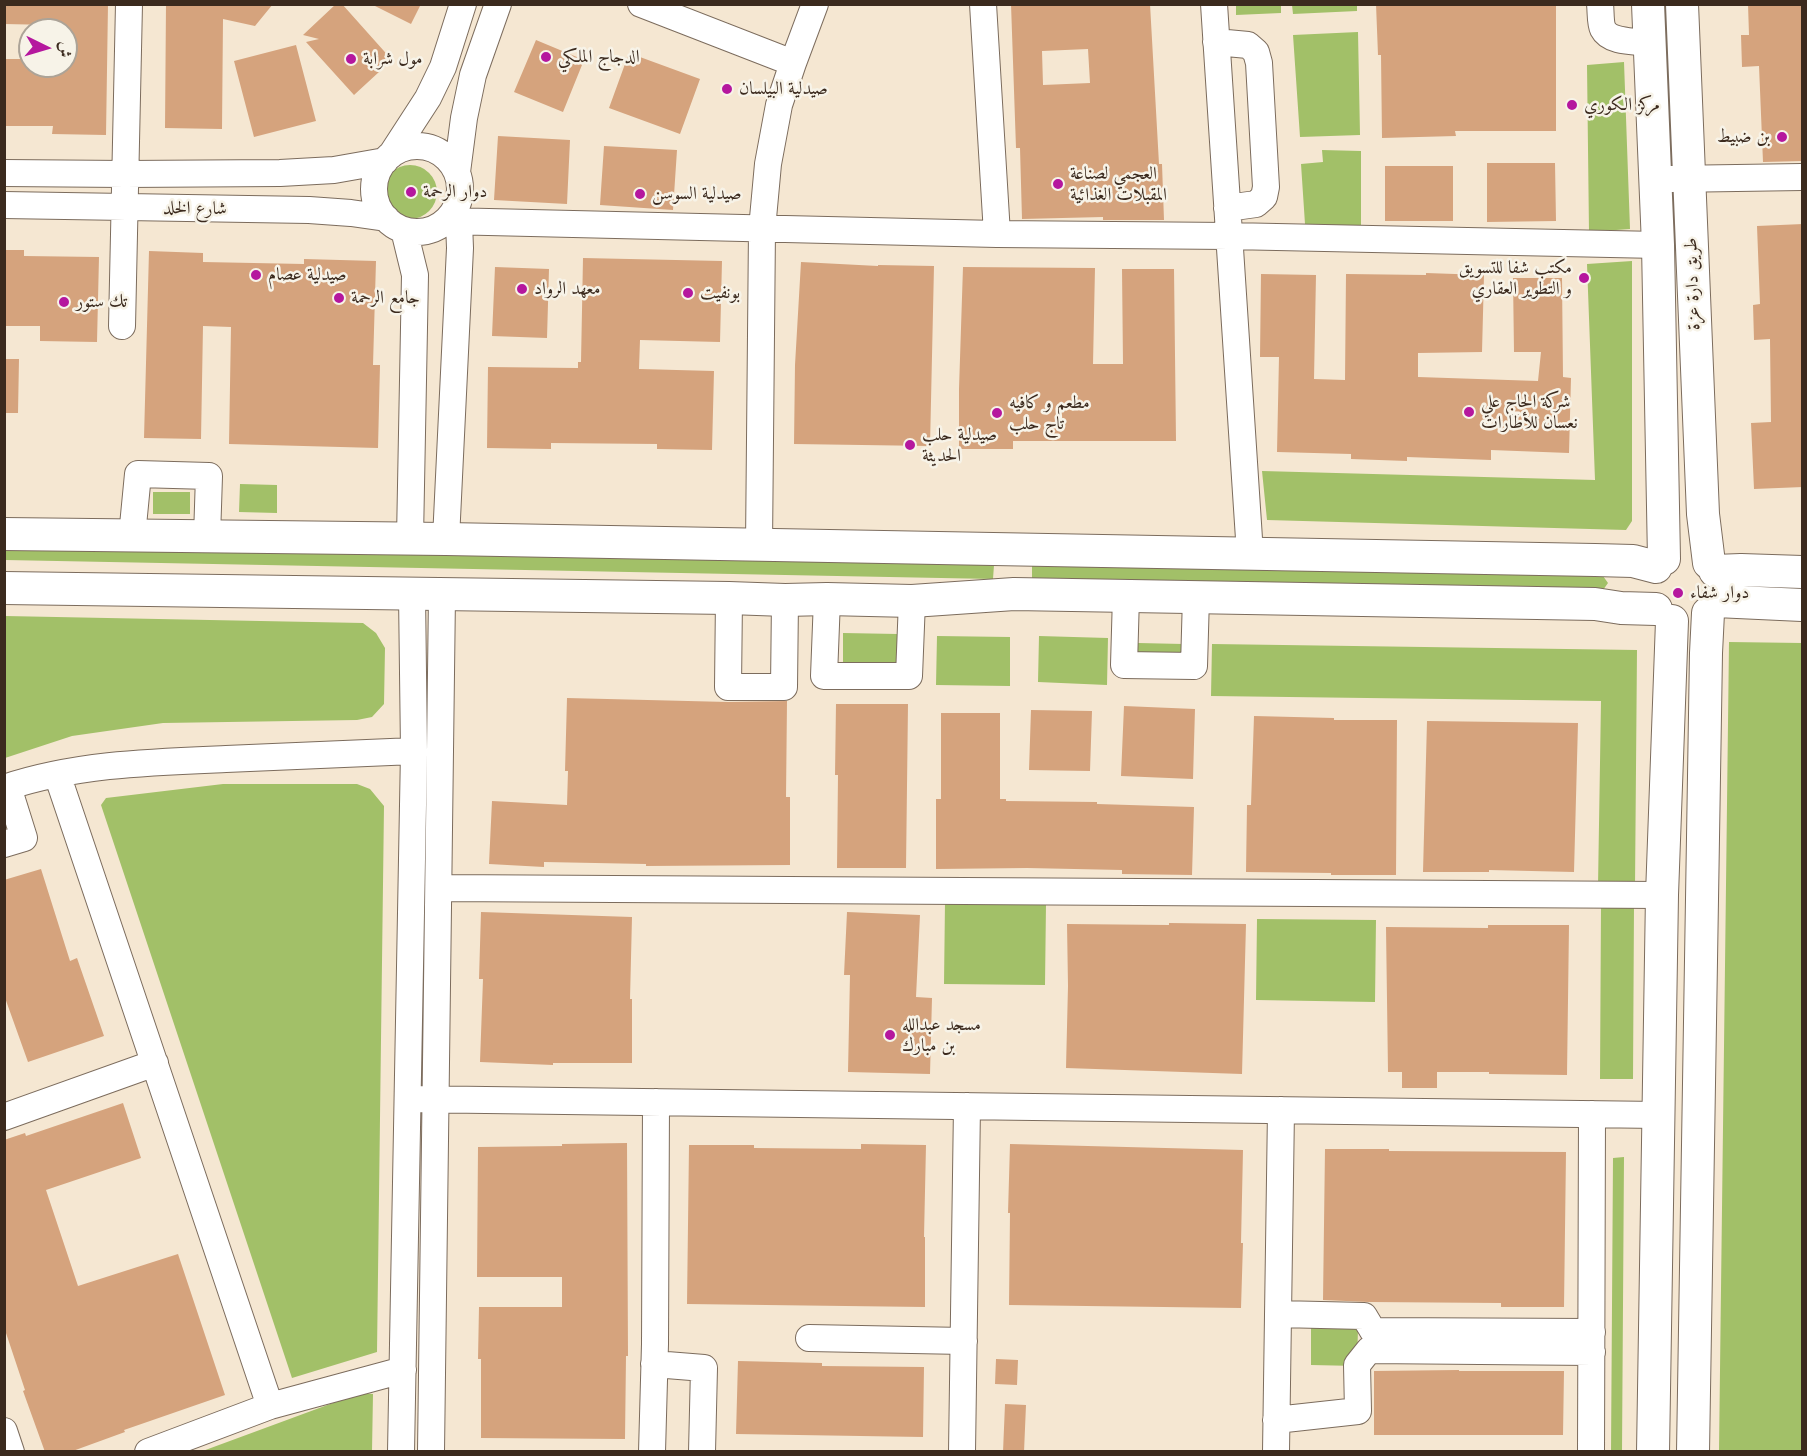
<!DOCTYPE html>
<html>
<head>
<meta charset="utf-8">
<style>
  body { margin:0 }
  #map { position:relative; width:1807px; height:1456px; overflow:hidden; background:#f5e7d2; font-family:"Old Standard TT",Amiri,serif }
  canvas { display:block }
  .frame { position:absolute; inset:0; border:6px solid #3b2a1e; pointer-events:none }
  .north { position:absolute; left:18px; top:18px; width:60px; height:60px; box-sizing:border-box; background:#f7f3e8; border:2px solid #aca397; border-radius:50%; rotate:95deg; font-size:16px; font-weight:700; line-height:24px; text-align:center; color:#3b2a1e }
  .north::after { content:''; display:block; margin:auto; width:21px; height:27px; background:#b5179e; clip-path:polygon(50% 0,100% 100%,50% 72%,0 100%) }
</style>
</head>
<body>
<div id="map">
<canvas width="1807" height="1456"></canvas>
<div class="frame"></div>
<div class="north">ش</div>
</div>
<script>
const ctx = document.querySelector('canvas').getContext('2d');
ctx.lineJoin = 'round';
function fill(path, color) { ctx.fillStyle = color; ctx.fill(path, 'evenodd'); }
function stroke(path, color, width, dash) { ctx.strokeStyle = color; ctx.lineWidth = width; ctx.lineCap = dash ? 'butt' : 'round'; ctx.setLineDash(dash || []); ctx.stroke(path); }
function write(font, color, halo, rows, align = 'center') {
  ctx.font = font + ' "Old Standard TT",Amiri,serif'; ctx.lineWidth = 5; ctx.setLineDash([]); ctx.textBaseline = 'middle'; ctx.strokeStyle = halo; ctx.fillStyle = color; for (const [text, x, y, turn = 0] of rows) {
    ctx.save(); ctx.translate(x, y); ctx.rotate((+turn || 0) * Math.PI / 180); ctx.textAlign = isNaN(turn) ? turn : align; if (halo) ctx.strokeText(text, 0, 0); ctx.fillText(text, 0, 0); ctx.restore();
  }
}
fill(new Path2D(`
  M1236,5H1281V13L1236,15Z
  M1292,5H1357V11L1293,14Z
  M1358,32L1360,135L1300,137L1293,35Z
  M1624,62L1630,229L1589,232L1587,65Z
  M1322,150L1361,151V228L1305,224L1301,164L1323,162Z
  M383 192a27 27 0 1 1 54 0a27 27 0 1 1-54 0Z
  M1632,261V521L1626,530L1267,520L1262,471L1595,480L1587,264Z
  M240,484L277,485V513L239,512Z
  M153,492H190V514H153Z
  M5,547L994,565L993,579L5,560Z
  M1032,566L1603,576L1608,583L1603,590L1032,580Z
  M5,616L363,623L376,633L385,648L384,704L372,717L357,720L163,723L72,736L5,758Z
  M843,633L898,634L897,664L843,663Z
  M937,636L1010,637V686L936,685Z
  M1039,636L1108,638L1107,685L1038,682Z
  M1729,642L1802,643V1451H1719Z
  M1138,643L1183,644V671L1138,669Z
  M1212,644L1637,650L1635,886H1598L1601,701L1211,696Z
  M223,784H357L370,789L384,806L377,1352L292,1378L101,805L106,798Z
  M945,902L1046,904L1045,985L944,984Z
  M1601,906H1634L1633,1079H1600Z
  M1257,919L1376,920L1375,1002L1256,1000Z
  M1624,1157L1622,1451L1611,1452L1613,1158Z
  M1311,1327L1358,1328L1357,1366L1311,1365Z
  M360,1393L373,1394L372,1451L200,1452Z`), '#a2c068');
fill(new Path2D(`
  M4,4H108L106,135L52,134L53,126H4V59H27V66H66V28L52,27V25L4,24Z
  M166,4H273L255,26L223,19L222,129L165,128Z
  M336,4H342L392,60L354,95L306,42L319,39L303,35Z
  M371,4H421L411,24Z
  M1011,4H1150L1159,164H1162L1164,220H1103V217L1022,219L1020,148H1016ZM1088,49L1090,83L1043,85L1042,51Z
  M1376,4H1556V131H1455L1456,136L1382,138L1381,55H1378Z
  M1748,4H1803V161L1763,162L1759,66L1742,67L1741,35H1749Z
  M536,40L584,60L563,112L514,92Z
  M296,45L316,121L254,137L234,61Z
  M629,53L700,79L680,134L609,108Z
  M498,136L570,140L567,204L494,200Z
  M604,146L677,150L673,210L600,205Z
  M1487,163H1555L1556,221L1487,222Z
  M1385,166H1453V221H1385Z
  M1803,224V487L1754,489L1751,423L1771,422L1770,339L1754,340L1753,305L1760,304L1757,226Z
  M4,250H24V256L99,257L97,342L40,341V326H4Z
  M149,251L203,253V262L304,264V259L376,261L373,365H380L378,448L229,444L231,327L203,326L201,439L144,438Z
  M583,258L722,261L720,342L640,340L639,369L714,371L712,450L657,449V444L551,443V449L487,448L488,367L578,368V362H581Z
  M801,262L878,266V265L934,266L930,446L794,444L795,365Z
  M495,267L549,269L547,338L492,336Z
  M963,267L1095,268L1093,364H1123L1122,269H1174L1176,441H1013V449H959V389Z
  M1426,273L1484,275L1482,352L1418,353V377L1538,381L1541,352H1514L1513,278H1562L1563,377L1571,378L1569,453L1491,450V460L1407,457V461L1351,459V454L1277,452L1279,357H1260L1261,274L1316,275L1314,379L1345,380L1346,274L1426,275Z
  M4,359H19L18,413H4Z
  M567,698L728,702L787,701L786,797H790V865L646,866V864L544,862V867L489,864L492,801L567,805L568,771H565Z
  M836,704H908L906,868H837L838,775H835Z
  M1124,706L1195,709L1193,779L1121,776Z
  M1031,710L1092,711L1090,771L1029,770Z
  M941,713H1000V799H1006V801L1097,802V804L1194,807L1192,875L1122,874V870L1027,868L936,869V799H941Z
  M1254,716L1334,718V720H1397L1396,875H1331V873L1246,872L1247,805H1251Z
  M1427,721L1578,723L1574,872L1489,870V872H1423Z
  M41,869L70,961L77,958L104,1036L28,1062L4,995V880Z
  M481,912L632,917L630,999H632V1063H553V1065L480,1062L483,979H479Z
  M847,912L920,915L916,997L932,998L930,1074L848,1072L850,975H844Z
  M1169,923L1246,924L1242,1074L1066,1068L1068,986L1067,924L1169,925Z
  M1488,925H1569L1567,1075L1489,1074V1072H1437V1088H1402V1072H1388L1386,927L1488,928Z
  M123,1103L141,1158L46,1190L78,1286L178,1254L225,1395L124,1430L125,1432L70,1452H45L23,1391L25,1390L4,1327V1140L25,1133L26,1136Z
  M627,1143L628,1356H626L625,1439L481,1438V1359H478L479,1307H562V1277H477L478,1147L562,1146V1144Z
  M861,1144L926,1145L924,1237H925V1307L687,1304L689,1145H754V1148L861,1149Z
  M1010,1144L1243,1150L1241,1243H1243L1241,1308L1009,1305L1010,1213H1008Z
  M1325,1149H1389V1151L1566,1152L1564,1307H1501V1303L1369,1302L1323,1300Z
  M996,1359L1018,1360L1017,1385L995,1384Z
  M738,1361L822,1363V1366L924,1367L923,1437L736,1434Z
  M1459,1370V1371H1564L1563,1435H1374V1371Z
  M1005,1404L1026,1405L1024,1452H1003Z`), '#d5a37d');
const minor = new Path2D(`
  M641,4L793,63
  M983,4L997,234
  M1214,4L1250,554
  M1600,4C1601,12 1600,23 1603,29C1610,43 1637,41 1649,43
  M1216,42L1248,45L1256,52L1259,63L1266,187L1264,197L1256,204L1227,208
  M374 189a43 43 0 1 1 86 0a43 43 0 1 1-86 0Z
  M391,155L428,98L443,67L463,4
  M457,172L464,118L473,75L498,4
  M4,173L125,174L280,173L334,170L385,161
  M1671,179L1802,177
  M4,205L309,210L351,213L386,218
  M446,221L997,234L1229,236L1658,245
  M404,230L415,275L410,538
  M122,326L129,4
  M132,536L138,474L209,476L207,537
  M446,539L460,248L459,223L455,210
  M759,545L762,229L768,164L779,105L793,63L815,4
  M1126,596L1124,665L1194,666L1196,597
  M729,598L728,687H784L785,600
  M827,599L824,676H909L912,601
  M57,774L270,1406
  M4,788C75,764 152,762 226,759C289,756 351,754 414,751
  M4,844L24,838L8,787
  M440,888L1662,895
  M408,1099L1659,1115
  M4,1117L155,1063
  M1278,1314L1364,1316L1373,1331L1592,1332
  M809,1338L964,1341
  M654,1364L704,1368L702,1452
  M1276,1420L1358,1411L1357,1365L1369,1350L1592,1352
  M4,1431L11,1452
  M148,1452L270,1406L403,1370
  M401,1452L414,751L412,594
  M431,1452L442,595
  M652,1452L655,1344L656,1102
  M962,1452L967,1106
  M1276,1452L1281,1110
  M1591,1452L1592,1114`);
const major = new Path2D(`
  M1648,4L1658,245L1664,559
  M1682,4L1703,514L1709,563
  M4,534L446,539L1595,560L1633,561L1656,567
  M1715,571L1741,570L1802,572
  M4,588L729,598L785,600L827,599L912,601L1014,594L1595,604L1621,608L1656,609
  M1716,601L1802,605
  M1653,1452L1662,895L1672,621
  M1693,1452L1706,653L1708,613`);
stroke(minor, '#7c6c5d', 28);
stroke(major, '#7c6c5d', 34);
stroke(minor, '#fff', 26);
stroke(major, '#fff', 32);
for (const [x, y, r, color] of [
  [546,57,6,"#b5179e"],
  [351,59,6,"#b5179e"],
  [727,89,6,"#b5179e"],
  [1572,105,6,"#b5179e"],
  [1782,137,6,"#b5179e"],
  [1058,184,6,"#b5179e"],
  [411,192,6,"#b5179e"],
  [640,194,6,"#b5179e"],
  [256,275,6,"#b5179e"],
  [1584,278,6,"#b5179e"],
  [522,289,6,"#b5179e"],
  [688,293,6,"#b5179e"],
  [339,298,6,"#b5179e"],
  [64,302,6,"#b5179e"],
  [1469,412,6,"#b5179e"],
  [997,413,6,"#b5179e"],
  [910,445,6,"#b5179e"],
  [1678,593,6,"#b5179e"],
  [890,1035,6,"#b5179e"]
]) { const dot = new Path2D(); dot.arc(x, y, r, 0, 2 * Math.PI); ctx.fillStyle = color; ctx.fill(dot); stroke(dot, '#f7f3e8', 2); }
write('18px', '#3b2a1e', '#f7f3e8', [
  ["الدجاج الملكي",558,57],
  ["مول شرابة",363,59],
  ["صيدلية البيلسان",739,89],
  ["مركز الكوري",1584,105],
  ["بن ضبيط",1770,137,"right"],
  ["العجمي لصناعة",1070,174],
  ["المقبلات الغذائية",1070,195],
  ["دوار الرحمة",423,192],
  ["صيدلية السوسن",652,194],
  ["مكتب شفا للتسويق",1572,268,"right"],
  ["و التطوير العقاري",1572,289,"right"],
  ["صيدلية عصام",268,275],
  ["معهد الرواد",534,289],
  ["بونفيت",700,293],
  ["جامع الرحمة",351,298],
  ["تك ستور",76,302],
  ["شركة الحاج علي",1481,402],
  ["نعسان للأطارات",1481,423],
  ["مطعم و كافيه",1009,403],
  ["تاج حلب",1009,424],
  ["صيدلية حلب",922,435],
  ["الحديثة",922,456],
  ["دوار شفاء",1690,593],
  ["مسجد عبدالله",902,1025],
  ["بن مبارك",902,1046]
], 'left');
write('18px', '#3b2a1e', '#f7f3e8', [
  ["شارع الخلد",195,209,1],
  ["طريق دارة عزة",1693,284,-92]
]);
</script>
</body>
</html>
